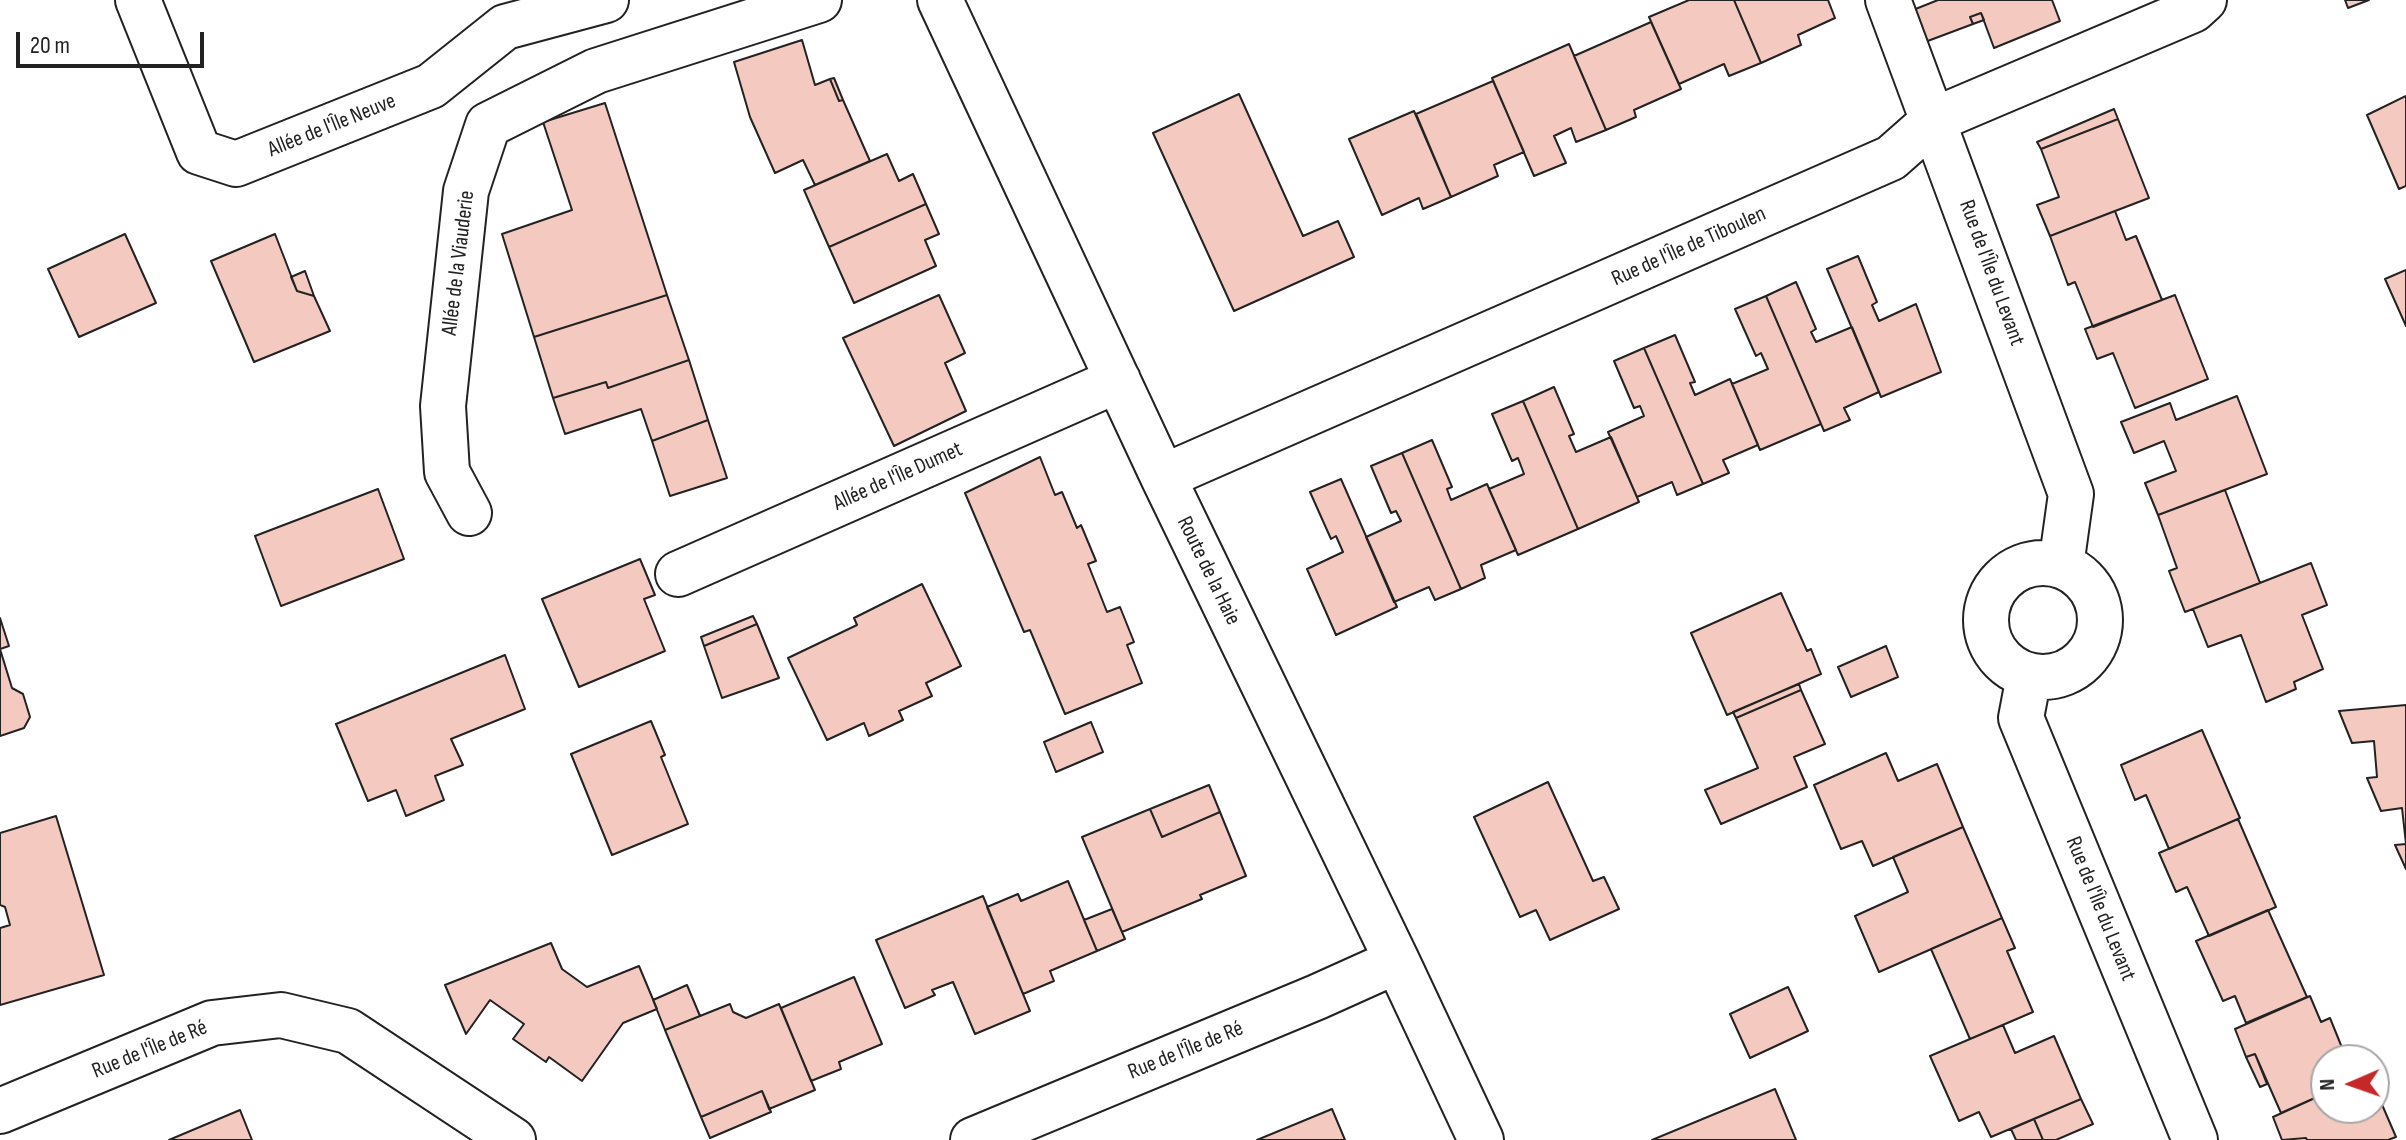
<!DOCTYPE html>
<html>
<head>
<meta charset="utf-8">
<style>
  body { margin:0 }
  #map { position:relative; width:2406px; height:1140px; overflow:hidden; background:#fff; font-family:"Sofia Sans Condensed",sans-serif }
  canvas { display:block }
  .north { position:absolute; left:2310px; top:1044px; width:80px; height:80px; box-sizing:border-box; background:#fff; border:2px solid #a7a7a7; border-radius:50%; rotate:268deg; font-size:22px; font-weight:700; line-height:32px; text-align:center; color:#222 }
  .north::after { content:''; display:block; margin:auto; width:28px; height:36px; background:#c62828; clip-path:polygon(50% 0,100% 100%,50% 72%,0 100%) }
  .scale { position:absolute; left:16px; top:32px; width:188px; height:36px; box-sizing:border-box; border:4px solid #222; border-top:0; padding-left:10px; font-size:24px; line-height:28px; white-space:nowrap; color:#222; -webkit-text-stroke:6px #fff; paint-order:stroke }
</style>
</head>
<body>
<div id="map">
<canvas width="2406" height="1140"></canvas>
<div class="north">N</div>
<div class="scale">20 m</div>
</div>
<script>
const ctx = document.querySelector('canvas').getContext('2d');
ctx.lineJoin = 'round';
function fill(path, color) { ctx.fillStyle = color; ctx.fill(path, 'evenodd'); }
function stroke(path, color, width, dash) { ctx.strokeStyle = color; ctx.lineWidth = width; ctx.lineCap = dash ? 'butt' : 'round'; ctx.setLineDash(dash || []); ctx.stroke(path); }
function write(font, color, halo, rows, align = 'center') {
  ctx.font = font + ' "Sofia Sans Condensed",sans-serif'; ctx.lineWidth = 6; ctx.setLineDash([]); ctx.textBaseline = 'middle'; ctx.strokeStyle = halo; ctx.fillStyle = color; for (const [text, x, y, turn = 0] of rows) {
    ctx.save(); ctx.translate(x, y); ctx.rotate((+turn || 0) * Math.PI / 180); ctx.textAlign = isNaN(turn) ? turn : align; if (halo) ctx.strokeText(text, 0, 0); ctx.fillText(text, 0, 0); ctx.restore();
  }
}
const building = new Path2D(`
  M1689,0H1734L1761,63L1729,76L1724,64L1679,84L1649,17Z
  M1734,0H1828L1835,18L1798,35L1801,45L1761,63Z
  M1938,0H2052L2060,21L1994,48L1981,13L1970,17L1973,24L1925,42L1913,10Z
  M2345,0H2369L2348,8Z
  M1981,13L1984,20L1973,24L1970,17Z
  M1651,22L1681,89L1634,110L1636,117L1606,130L1574,56Z
  M802,40L815,85L830,79L839,101L843,100L870,161L815,185L803,160L775,173L750,117L734,62Z
  M1569,44L1606,130L1576,142L1571,128L1554,136L1566,163L1534,176L1492,78Z
  M834,78L843,100L839,101L830,79Z
  M1493,81L1524,152L1494,165L1498,176L1451,197L1416,114Z
  M1239,94L1303,236L1338,221L1354,257L1234,311L1153,133Z
  M2406,96V186L2399,189L2367,115Z
  M605,103L667,295L534,337L502,234L572,210L543,122Z
  M2114,109L2118,119L2041,149L2037,142Z
  M1414,111L1451,197L1423,209L1419,198L1382,215L1349,139Z
  M2118,119L2149,198L2050,236L2037,205L2059,197L2041,149Z
  M887,154L899,181L913,174L926,204L829,247L804,190Z
  M926,204L939,234L925,240L936,266L854,303L829,247Z
  M2115,211L2126,240L2136,236L2162,300L2093,327L2075,282L2068,285L2050,236Z
  M125,234L156,303L79,337L48,269Z
  M275,234L297,291L314,296L330,331L254,362L211,261Z
  M1858,256L1877,302L1872,305L1879,321L1916,304L1941,372L1881,397L1827,269Z
  M2406,270V326L2385,279Z
  M305,271L314,296L297,291L291,277Z
  M1796,282L1816,329L1811,332L1816,342L1852,327L1879,392L1844,408L1850,420L1824,431L1766,296Z
  M667,295L689,360L608,388L606,382L553,398L534,337Z
  M939,295L965,353L945,363L966,411L894,446L843,338Z
  M2175,295L2208,379L2135,408L2113,353L2097,359L2085,329Z
  M1766,296L1821,424L1760,450L1732,384L1768,369L1761,353L1756,356L1735,309Z
  M1675,335L1695,382L1690,383L1695,395L1730,379L1758,445L1723,460L1729,473L1703,484L1644,348Z
  M1644,348L1703,484L1677,495L1672,482L1637,497L1608,432L1644,416L1640,406L1634,408L1614,361Z
  M689,360L708,420L652,441L641,409L565,434L553,398L606,382L608,388Z
  M1554,387L1574,434L1569,436L1576,452L1611,437L1639,502L1578,529L1523,401Z
  M2237,396L2267,474L2158,515L2145,483L2176,471L2164,441L2134,453L2121,422L2170,403L2176,420Z
  M1523,401L1578,529L1518,555L1489,489L1524,474L1518,458L1512,461L1492,414Z
  M708,420L727,478L670,496L652,441Z
  M1432,440L1452,487L1447,489L1451,500L1487,484L1516,550L1481,565L1485,578L1461,589L1402,453Z
  M1402,453L1461,589L1435,600L1429,587L1394,602L1366,537L1401,521L1396,511L1391,513L1371,466Z
  M1040,457L1055,495L1062,492L1077,528L1081,525L1096,561L1088,564L1107,612L1120,607L1134,642L1127,645L1142,683L1065,714L1030,630L1024,632L965,493Z
  M1341,479L1397,607L1336,635L1307,569L1343,552L1336,536L1331,539L1310,492Z
  M378,489L404,559L281,606L255,536Z
  M2225,490L2260,583L2185,612L2169,571L2177,568L2158,515Z
  M640,559L655,595L644,599L665,651L579,687L542,599Z
  M2311,563L2327,605L2302,615L2323,669L2294,682L2296,689L2266,702L2241,635L2208,647L2193,609Z
  M922,584L961,666L926,683L932,696L899,711L903,720L869,736L864,723L827,740L788,658L857,625L854,618Z
  M1781,593L1807,651L1811,649L1821,674L1727,715L1691,633Z
  M753,616L757,624L704,646L701,637Z
  M0,618L9,646L0,649Z
  M757,624L779,678L722,698L704,646Z
  M1886,646L1898,677L1851,697L1838,667Z
  M0,649L12,688L23,694L30,717L24,728L0,736Z
  M505,655L525,709L451,739L463,765L435,776L444,800L406,816L396,790L368,801L336,724Z
  M1799,684L1801,690L1736,718L1733,712Z
  M1801,690L1825,744L1794,757L1807,787L1721,824L1705,790L1758,768L1736,718Z
  M2406,705V869L2395,845L2406,844L2402,808L2381,811L2367,778L2377,777L2374,741L2352,743L2339,711Z
  M651,721L665,755L661,757L688,824L612,855L571,754Z
  M1091,722L1103,752L1056,772L1044,742Z
  M2202,730L2240,818L2169,849L2146,795L2135,800L2121,765Z
  M1886,753L1898,781L1937,764L1963,827L1873,866L1862,841L1841,849L1814,785Z
  M1548,782L1593,881L1604,877L1619,909L1550,940L1536,910L1520,917L1474,817Z
  M1209,785L1220,812L1162,837L1150,809Z
  M1150,809L1162,837L1220,812L1246,876L1200,895L1202,899L1122,932L1082,837Z
  M56,816L104,975L0,1005V928L10,925L5,907L0,905V833Z
  M2238,819L2276,907L2209,936L2187,887L2176,892L2159,853Z
  M1963,827L2002,918L1879,972L1855,916L1908,892L1893,857Z
  M1068,881L1097,951L1050,971L1054,981L1023,994L987,907L1018,894L1021,901Z
  M983,896L1030,1011L975,1034L953,982L932,990L935,995L905,1008L876,940Z
  M1112,909L1125,939L1097,951L1084,920Z
  M2268,910L2307,997L2246,1023L2235,996L2223,1001L2196,941Z
  M2002,918L2015,948L2007,951L2033,1012L1970,1039L1931,949Z
  M551,943L562,969L587,987L639,966L657,1009L623,1023L582,1081L549,1057L546,1062L513,1039L524,1024L490,1000L466,1034L445,985Z
  M854,977L882,1044L839,1062L841,1069L811,1081L781,1008Z
  M687,985L700,1016L665,1030L653,1000Z
  M1788,987L1808,1031L1750,1058L1730,1014Z
  M2310,996L2321,1022L2330,1018L2347,1060H2326V1093L2281,1113L2255,1054L2246,1057L2235,1029Z
  M730,1004L733,1012L746,1018L779,1004L815,1090L769,1109L762,1091L701,1117L665,1030Z
  M2003,1025L2015,1053L2054,1036L2081,1099L1991,1137L1979,1112L1959,1121L1930,1056Z
  M2255,1054L2267,1084L2260,1087L2246,1057Z
  M2374,1086L2396,1137L2388,1140H2307L2306,1138L2282,1140L2273,1117L2326,1093V1108H2374Z
  M1775,1089L1796,1140H1652Z
  M762,1091L771,1112L710,1138L701,1117Z
  M2081,1099L2093,1124L2056,1140H2043L2034,1119Z
  M1332,1109L1345,1140H1257Z
  M240,1110L252,1140H169Z
  M2034,1119L2043,1140H2016L2011,1129Z`);
fill(building, '#f3c9c0');
stroke(building, '#222', 2);
const minor = new Path2D(`
  M138,0L199,152L236,164L431,86L505,27L606,0
  M940,0L1163,477L1397,961L1481,1140
  M1888,0L2071,494L2061,566
  M1163,477L1891,158L1934,120L2193,10L2204,0
  M469,513L447,472L443,406L466,191L488,125L596,71L819,0
  M1986 620a57 57 0 1 1 114 0a57 57 0 1 1-114 0Z
  M678,574L1118,380
  M2029,676L2021,718L2195,1140
  M0,1111L212,1023L281,1015L348,1031L513,1140
  M973,1140L1317,997L1397,961`);
stroke(minor, '#222', 48);
stroke(minor, '#fff', 44);
write('22px', '#222', '#fff', [
  ["Allée de l'Île Neuve",332,126,-22],
  ["Rue de l'Île de Tiboulen",1689,247,-24],
  ["Allée de la Viauderie",459,263,-83],
  ["Rue de l'Île du Levant",1991,273,70],
  ["Allée de l'Île Dumet",898,477,-24],
  ["Route de la Haie",1208,571,64],
  ["Rue de l'Île du Levant",2100,909,68],
  ["Rue de l'Île de Ré",150,1050,-22],
  ["Rue de l'Île de Ré",1186,1051,-22]
]);
</script>
</body>
</html>
